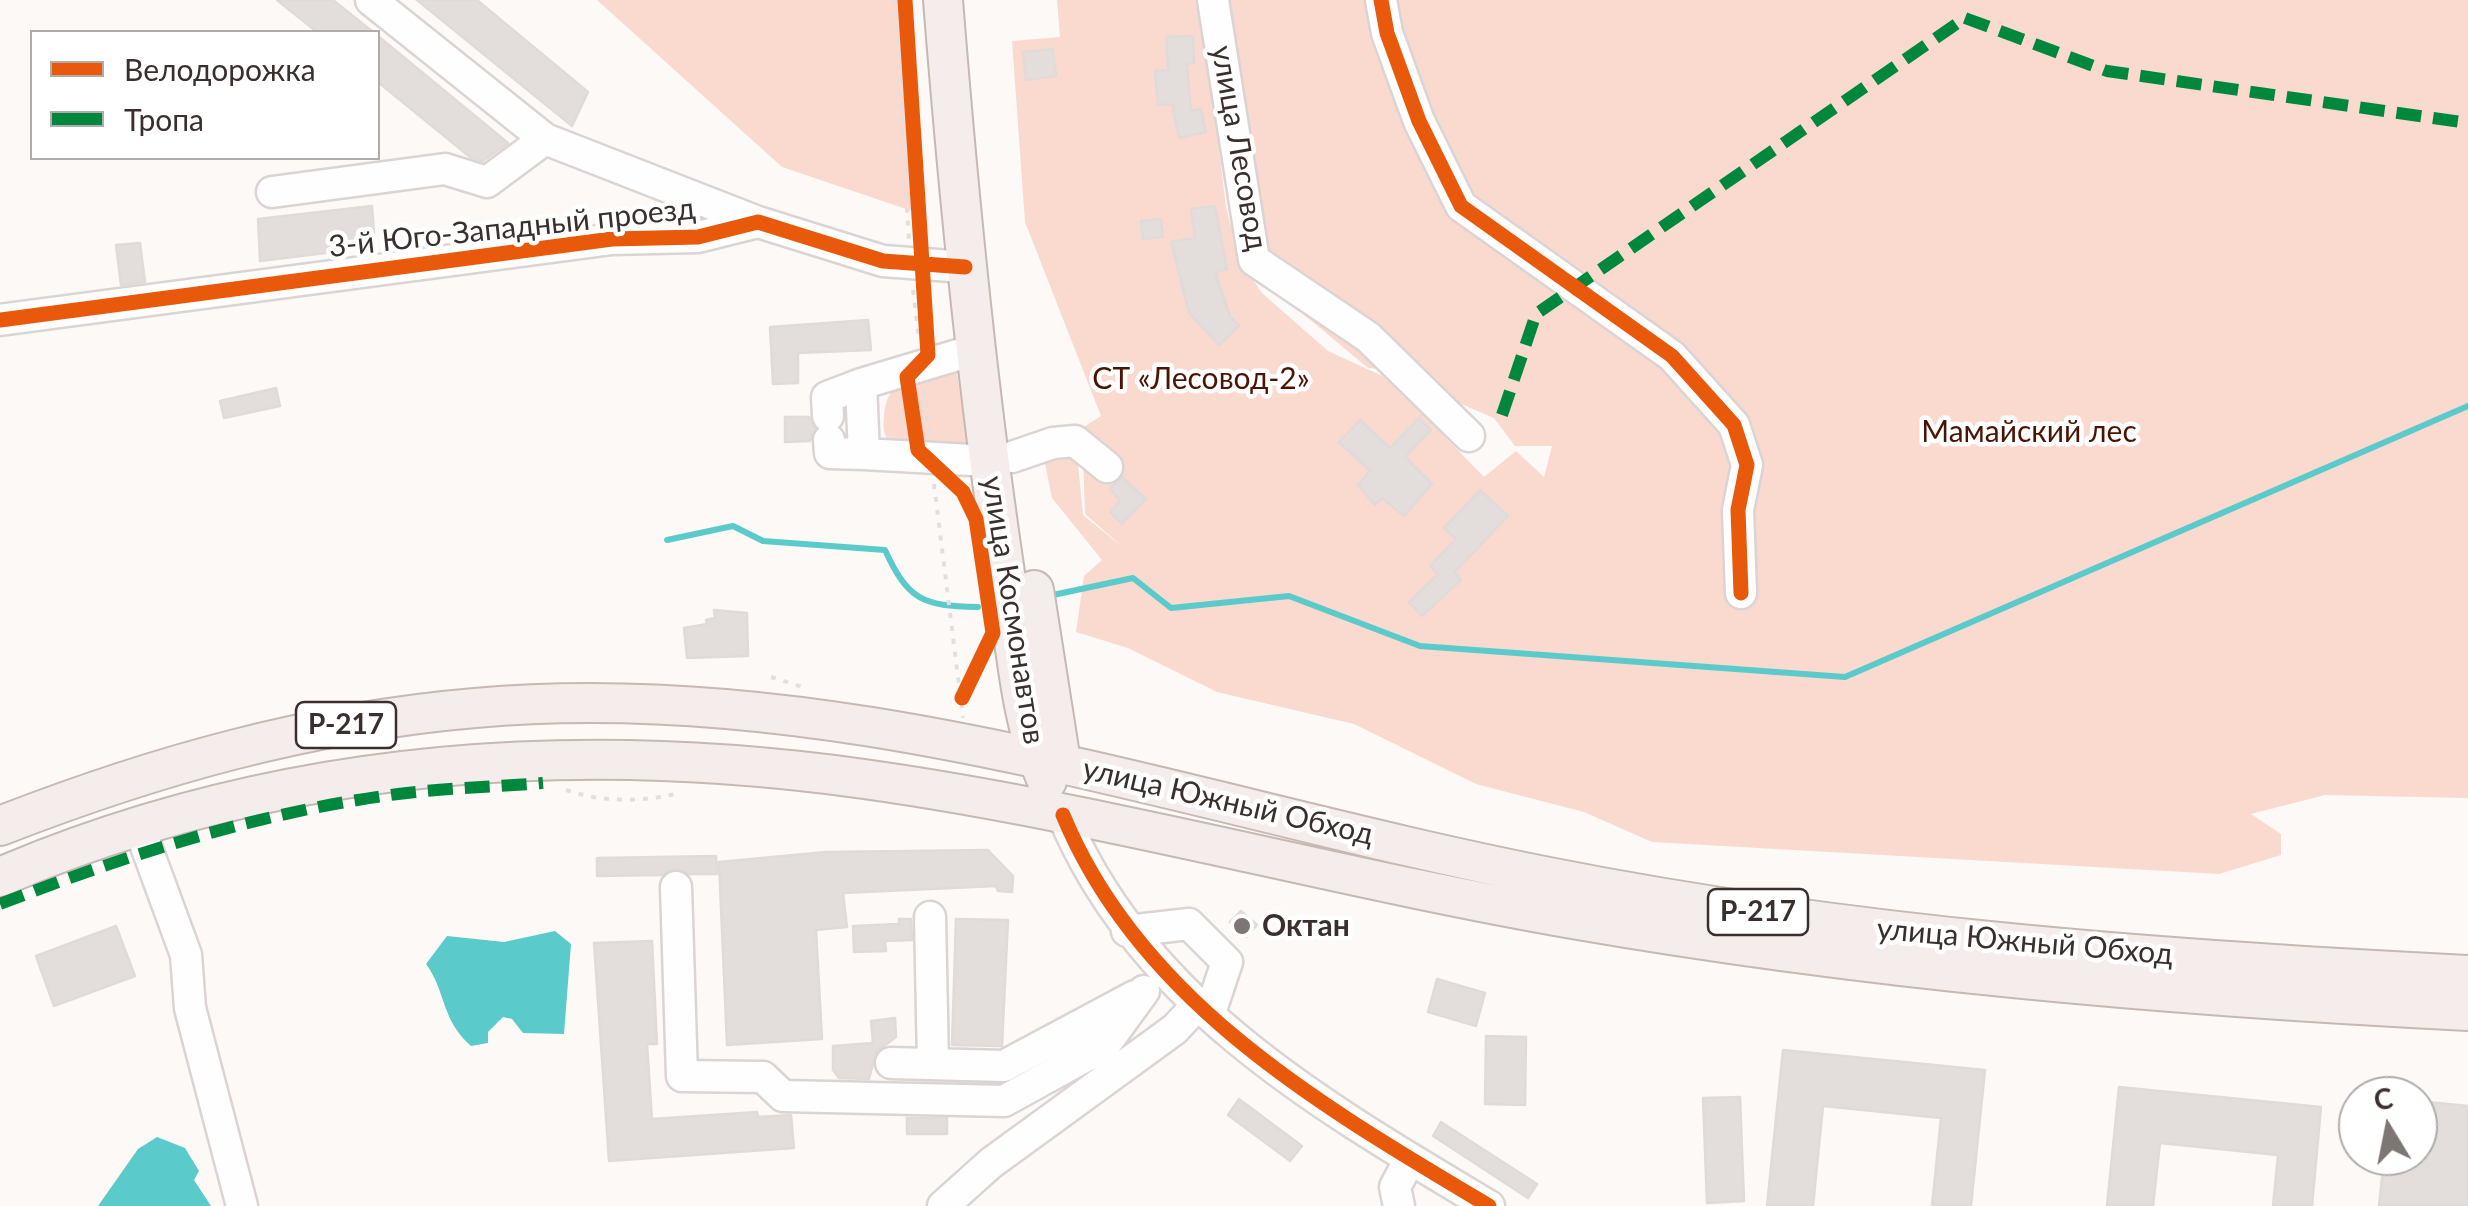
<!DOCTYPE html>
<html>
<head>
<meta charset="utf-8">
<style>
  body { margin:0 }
  #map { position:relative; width:2468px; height:1206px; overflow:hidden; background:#fcf9f7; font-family:Lato,sans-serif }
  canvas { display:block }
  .legend { position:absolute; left:30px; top:30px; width:350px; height:130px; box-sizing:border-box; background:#fff; border:2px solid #b0acab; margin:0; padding:12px 18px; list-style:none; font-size:30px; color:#392f2c }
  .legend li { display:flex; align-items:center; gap:20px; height:50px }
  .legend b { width:50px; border:2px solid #b0acab }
  .north { position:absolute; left:2338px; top:1076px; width:100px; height:100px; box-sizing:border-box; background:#fff; border:2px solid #b0acab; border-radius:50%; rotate:350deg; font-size:28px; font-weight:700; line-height:40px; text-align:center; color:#392f2c }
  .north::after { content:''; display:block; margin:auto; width:35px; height:45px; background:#7d7673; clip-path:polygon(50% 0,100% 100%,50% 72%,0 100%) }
</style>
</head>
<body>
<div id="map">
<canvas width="2468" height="1206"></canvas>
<ul class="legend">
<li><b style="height:12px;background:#e8590c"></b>Велодорожка</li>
<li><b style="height:12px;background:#00873e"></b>Тропа</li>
</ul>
<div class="north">С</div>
</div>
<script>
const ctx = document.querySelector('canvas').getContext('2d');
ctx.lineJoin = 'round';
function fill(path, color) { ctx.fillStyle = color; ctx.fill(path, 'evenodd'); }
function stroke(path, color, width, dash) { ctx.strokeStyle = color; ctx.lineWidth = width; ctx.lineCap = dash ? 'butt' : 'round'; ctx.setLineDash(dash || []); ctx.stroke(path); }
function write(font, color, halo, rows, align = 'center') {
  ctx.font = font + ' Lato,sans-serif'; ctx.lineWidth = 9; ctx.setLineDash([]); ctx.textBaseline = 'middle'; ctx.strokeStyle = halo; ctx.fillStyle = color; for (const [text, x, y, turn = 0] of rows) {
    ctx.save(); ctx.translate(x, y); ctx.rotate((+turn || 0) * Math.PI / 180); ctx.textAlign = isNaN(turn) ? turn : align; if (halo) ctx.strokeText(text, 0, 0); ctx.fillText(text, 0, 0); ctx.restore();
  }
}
fill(new Path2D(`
  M597,0H901L918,213L782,167Z
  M1057,0H1201L1226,207L1239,259L1262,293L1328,351L1389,379L1484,477L1516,451L1544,477L1552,446H1515L1494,418L1461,404L1418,372L1368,368L1265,282L1226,0H2468V798L2325,795L2251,814L2281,834V855L2219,874L1652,842L1584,812L1476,784L1354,724L1217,692L1128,648L1076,632L1084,576L1102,560L1052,498L1045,464L1055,454L1072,457L1078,464L1083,515L1125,549L1085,514L1082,428L1101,416L1025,222L1012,41L1060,37Z
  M950,370L957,373L967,443L962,448L894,446C883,437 883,430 884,417C887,375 915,379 950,370Z`), '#fad9cf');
fill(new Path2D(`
  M555,931L571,944L564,1034L523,1033L512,1019L503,1017L488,1032V1043L471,1046C441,1020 446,991 426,964L447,936L504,942Z
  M157,1137L185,1148L199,1171L194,1180L211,1206H98L138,1149Z`), '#5acbca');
stroke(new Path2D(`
  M667,540L733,526L763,541L885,550C908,600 922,606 978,607
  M1053,595L1133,578L1171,608L1289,596L1420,646L1845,677L2468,406`), '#5acbca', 6);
const building = new Path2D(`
  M277,0H333L373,32H317Z
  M417,0H477L588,92L572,126Z
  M378,36L508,143L507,144L483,161L470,157L378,82Z
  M1193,36L1194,63L1187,64L1191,111L1201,109L1206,132L1179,138L1172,104L1158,105L1155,71L1168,70L1166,37Z
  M1053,49L1056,76L1026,80L1023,52Z
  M372,206L375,247L260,261L258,219Z
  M1215,206L1227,269L1215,272L1230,316L1239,326L1219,345L1189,313L1171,242L1195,238L1191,209Z
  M1161,219L1163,237L1143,239L1141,221Z
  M140,243L145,282L121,285L116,245Z
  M868,320L871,350L798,353V383L773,384L770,327Z
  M276,388L280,406L224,418L220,401Z
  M785,417H809L815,429L810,441L785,442Z
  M1419,418L1431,430L1405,457L1432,484L1404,516L1382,498L1375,505L1358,485L1370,471L1339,442L1360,420L1390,448Z
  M1122,477L1146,499L1122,524L1110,512L1120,501L1110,489Z
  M1480,490L1508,516L1455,572L1461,580L1422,616L1409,602L1438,574L1430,566L1456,539L1444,528Z
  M714,610L747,613L748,656L687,658L684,628L707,624L706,620L715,618Z
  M988,850L1013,876L1012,892L998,891L996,886L843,893L847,927L816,930L822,1039L727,1045L719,862L826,852Z
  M716,856L717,874H689L676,868L662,875L597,876V858Z
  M1241,911L1257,925L1246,937L1230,922Z
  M899,919H911L912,940L885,941L886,951L854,952L853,926L899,924Z
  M956,919L1008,920L1002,1046L952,1045Z
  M116,926L135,976L54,1006L36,956Z
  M652,941L657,1044H647L652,1119L757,1112L758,1117L791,1115L794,1148L609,1161L594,943Z
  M1437,979L1485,993L1476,1026L1428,1012Z
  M895,1018L896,1037L876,1052L869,1079L839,1078L833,1070V1046L873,1043L871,1021Z
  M1486,1036L1526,1037L1525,1105L1485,1104Z
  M1783,1050L1985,1070L1971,1206H1932L1941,1118L1823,1106L1813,1206H1767Z
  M2119,1087L2321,1107L2312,1206H2273L2278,1155L2160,1143L2153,1206H2107Z
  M1740,1097L1744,1201L1707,1203L1703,1098Z
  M1239,1099L1302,1146L1290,1161L1228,1115Z
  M2418,1101L2468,1106V1206H2379L2384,1158L2418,1161Z
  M907,1118H947V1134H907Z
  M1441,1122L1537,1184L1528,1198L1433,1136Z`);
fill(building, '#e3dedb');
stroke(building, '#e0dbd8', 2.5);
const minor = new Path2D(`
  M371,0L545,139L758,222
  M1213,0L1254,260L1368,337L1469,436
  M1381,0L1387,33L1419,121L1461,206L1672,356L1734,425L1747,465L1738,510L1741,593
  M272,192L445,169L487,182L545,139
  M0,320L612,239L698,237L758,222L883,261L965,267
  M974,350L861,384L864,454L989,461
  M828,416L827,397L861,384
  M829,440L830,453L864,454
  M1012,457L1053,443L1075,441L1107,467
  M1063,815C1140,1002 1323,1107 1489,1206
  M139,827L186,955L190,1008L242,1206
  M676,887L682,1076L763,1077L783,1096L1004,1101L1104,1046L1144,991
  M930,917L933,1064
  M1127,931L1189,924L1227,962L1210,1013
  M891,1063L1004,1066L1135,996
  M943,1206L991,1163L1175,1029L1199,1003
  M1399,1206L1395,1187L1410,1159`);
const major = new Path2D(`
  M943,0C958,190 976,378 1004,566C1015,636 1018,715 1047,781
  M1034,590L1061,762
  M0,826C154,766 309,722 475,708C842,675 1199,809 1554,878C1854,937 2163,960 2468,975
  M0,877C275,760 570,738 864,779C1100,812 1332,877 1567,918C1865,970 2166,996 2468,1011`);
stroke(minor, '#dbd4d2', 35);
stroke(major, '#c6b8b3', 42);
stroke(new Path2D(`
  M895,0L909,241
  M913,290L919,340
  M924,390L929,435
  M934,484L963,718
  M771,677L806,688
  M566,790C604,803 641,802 680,793`), '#e2e0df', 4, [5, 8]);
stroke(minor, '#fffefe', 30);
stroke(major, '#f5edeb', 38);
stroke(new Path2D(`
  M1965,18L2107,71L2468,123
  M1502,415L1536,314L1965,18
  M0,904C129,854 260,812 398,794C445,788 494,787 543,783`), '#00873e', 12, [25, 12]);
stroke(new Path2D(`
  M905,0L928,355L907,377L918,450L963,492L976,519L993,633L962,698
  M1381,0L1387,33L1419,121L1461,206L1672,356L1734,425L1747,465L1738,510L1741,593
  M0,320L612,239L698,237L758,222L883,261L965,267
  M1063,815C1140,1002 1323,1107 1489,1206`), '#e8590c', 15);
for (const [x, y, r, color] of [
  [1242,926,10,"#7d7673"]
]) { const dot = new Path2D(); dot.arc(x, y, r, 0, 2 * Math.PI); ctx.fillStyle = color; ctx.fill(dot); stroke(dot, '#fff', 4); }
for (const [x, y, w] of [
  [346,725,100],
  [1758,912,100]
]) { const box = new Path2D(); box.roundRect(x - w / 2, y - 23, w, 46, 8); ctx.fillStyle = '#fff'; ctx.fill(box); stroke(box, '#392f2c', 2.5); }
write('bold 28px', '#392f2c', null, [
  ["Р-217",346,725],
  ["Р-217",1758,912]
]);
write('30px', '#392f2c', '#fff', [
  ["улица Лесовод",1239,148,80],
  ["3-й Юго-Западный проезд",512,228,-6],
  ["улица Космонавтов",1013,610,81],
  ["улица Южный Обход",1228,802,13],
  ["улица Южный Обход",2025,942,5]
]);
write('30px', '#4b1303', '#fff', [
  ["СТ «Лесовод-2»",1201,379],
  ["Мамайский лес",2029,432]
]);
write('bold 30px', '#392f2c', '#fff', [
  ["Октан",1262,926]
], 'left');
</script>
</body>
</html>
